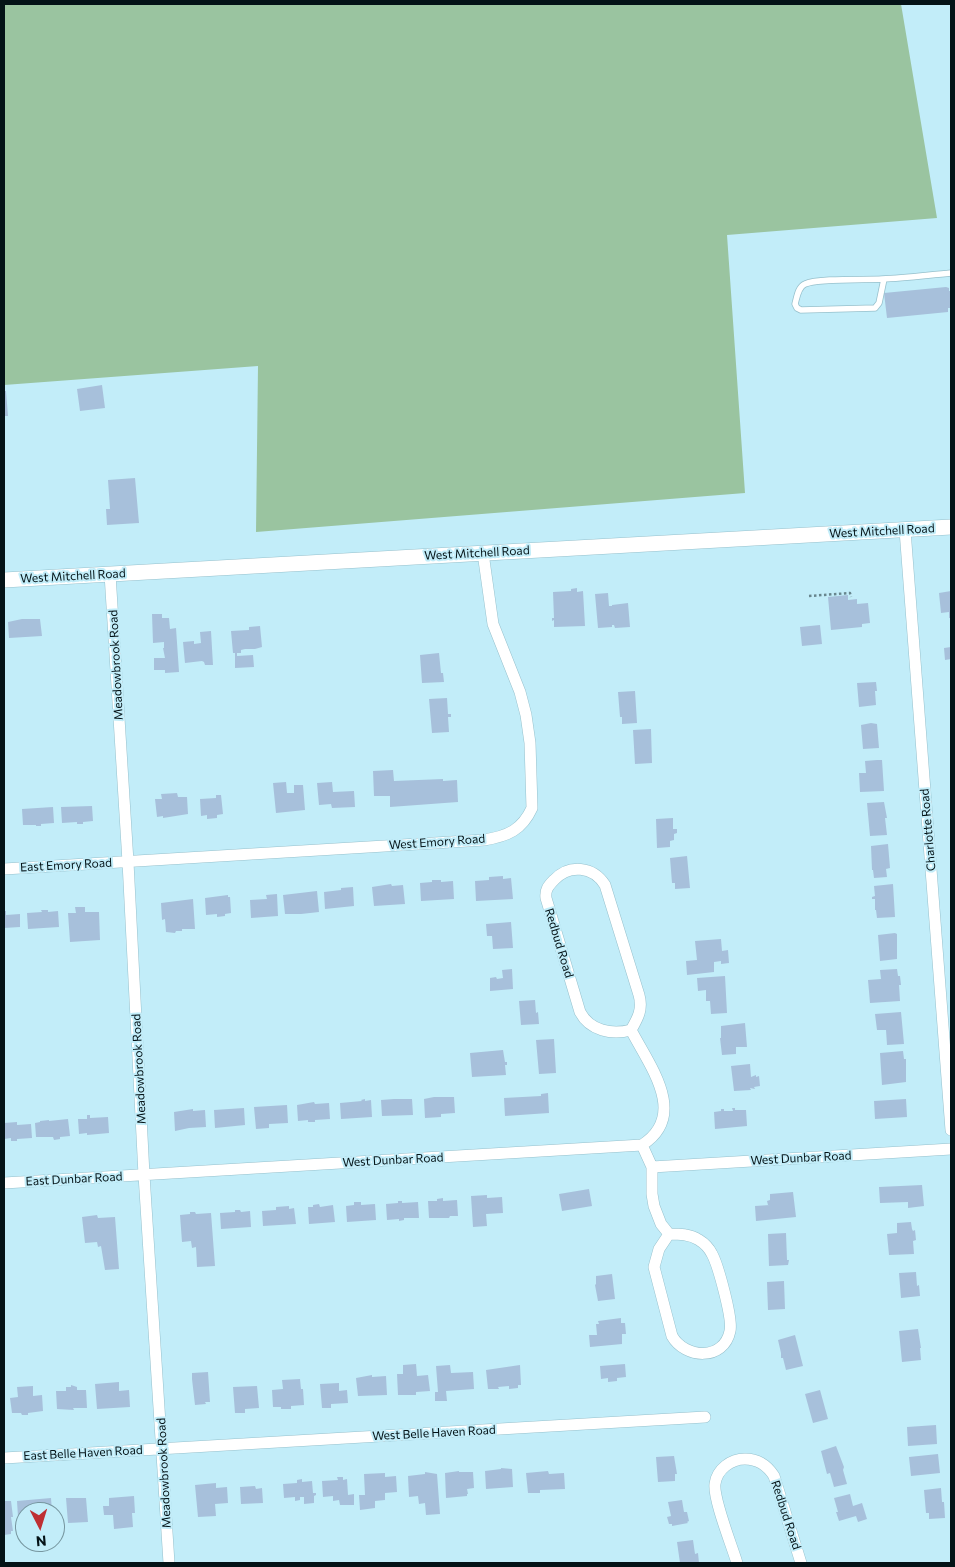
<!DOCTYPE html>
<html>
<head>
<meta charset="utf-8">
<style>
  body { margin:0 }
  #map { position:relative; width:955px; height:1567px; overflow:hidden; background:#c2edf9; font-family:Commissioner,sans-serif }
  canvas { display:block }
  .frame { position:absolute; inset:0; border:5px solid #041317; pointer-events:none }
  .north { position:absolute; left:15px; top:1502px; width:50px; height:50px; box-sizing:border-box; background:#c2edf9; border:1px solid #76969f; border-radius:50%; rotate:175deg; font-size:14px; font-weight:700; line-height:20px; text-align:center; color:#041317 }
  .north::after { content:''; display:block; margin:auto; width:18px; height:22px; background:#be2f33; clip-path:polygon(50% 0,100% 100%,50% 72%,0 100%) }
</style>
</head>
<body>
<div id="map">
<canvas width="955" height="1567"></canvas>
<div class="frame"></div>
<div class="north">N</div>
</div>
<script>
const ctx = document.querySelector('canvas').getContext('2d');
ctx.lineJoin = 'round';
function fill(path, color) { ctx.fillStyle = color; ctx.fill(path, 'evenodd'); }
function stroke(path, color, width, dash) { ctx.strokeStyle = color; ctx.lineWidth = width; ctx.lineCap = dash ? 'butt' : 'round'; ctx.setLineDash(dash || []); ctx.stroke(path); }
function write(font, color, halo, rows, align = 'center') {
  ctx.font = font + ' Commissioner,sans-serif'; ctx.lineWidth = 4; ctx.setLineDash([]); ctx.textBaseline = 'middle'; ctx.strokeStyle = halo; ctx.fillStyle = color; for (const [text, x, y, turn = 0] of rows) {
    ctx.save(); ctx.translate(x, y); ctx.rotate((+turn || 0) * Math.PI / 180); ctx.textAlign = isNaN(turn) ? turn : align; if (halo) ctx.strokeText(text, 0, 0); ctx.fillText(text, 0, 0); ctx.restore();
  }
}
fill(new Path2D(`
  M4,4H901L937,218L727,235L745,493L256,532L258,366L4,385Z`), '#9ac4a0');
fill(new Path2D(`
  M946,287L949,288V291H951V308H948V312L887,318L884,293Z
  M102,385L105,408L80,411L77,389Z
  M4,391H6L8,416H4Z
  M135,478L139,523L107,525L106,509H110L108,480Z
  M577,588V592L583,591L585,626L554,627V620L552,621V618H554L553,592L571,591V589Z
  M951,591V618H949V612L941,613L939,593Z
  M608,593L609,606H612V605L628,603L630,627L615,628L614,625H612V627L598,628L595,594Z
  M848,595V600L857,599V604L868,603L870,623L862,624V627L831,630L828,597Z
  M152,614H162V618H169L170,629L176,628L179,672L165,673V670H154V658H165L163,648H164V642L153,643Z
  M22,619H40L42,636L9,638L8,622Z
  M820,625L822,644L802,646L800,627Z
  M260,626L262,647L255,649H245L241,650V653H237V656L253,655L254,667L235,668V653H233L231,631L249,630V627Z
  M211,631L213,665H205L204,662L202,661L185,663L183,642L194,641V644L201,643L200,632Z
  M951,647V659L945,660L944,648Z
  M439,653L441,673H443L444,682L422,683L420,655Z
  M876,682L877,691H875L876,705L859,707L857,683Z
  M635,691L637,723L622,724V717H620L618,692Z
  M447,698L448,714H451V717H448L449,732L432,733L429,699Z
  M871,723L877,724L879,748L863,749L861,725Z
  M651,729L652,763L635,764L633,730Z
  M877,760H882L884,791L860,792L859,773H866L865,761Z
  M393,770L394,781L443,779V781L457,780L458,802L390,807V796H374L373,771Z
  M286,782L287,793H294V785H303L305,810L276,813L273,783Z
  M332,782L333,792L354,791L355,807L332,808L331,804L319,805L317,783Z
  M177,793L178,797H187L188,814L163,818V816L157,817L155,799H162L161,794Z
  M216,795H221L223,814L217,815V818L207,819V815L201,816L200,799L216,798Z
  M884,802L887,818H885L887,835L870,836L867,803Z
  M92,806L93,821L83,822V824H77V822L62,823L61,807Z
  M53,807L54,823L41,824V826H36V825H23L22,809Z
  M673,818V829H677V833L674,834V840L670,841V847L657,848L656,819Z
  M888,844L890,868L886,869L887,877L874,878L873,870H872L871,846Z
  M687,856L690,888L675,889V883H672L670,858Z
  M503,876V879L511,878L513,899L476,901L475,881L489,880V877Z
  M432,880H441V882L453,881L454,899L421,901L420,883L432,882Z
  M391,884L392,886L403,885L405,904L374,906L372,887Z
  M893,884L895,917L877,918L876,910H875V899H872V897L875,896L874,886Z
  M353,887L354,906L325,909L324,892L341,890V888Z
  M317,891L319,912L301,914H285L283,895Z
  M277,894L278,916L251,918L250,900L267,899L266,895Z
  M228,895V897H230L231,913L225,914V916L217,917V914L206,915L205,898Z
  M193,899L195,929H182V931H176L175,933L166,932L165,919L162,920L161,903Z
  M75,907H85V912H99L100,940L70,942L68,913H76Z
  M41,910H48V912L58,911L59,927L28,929L27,913L42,912Z
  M4,911H6V915L20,914V927L4,928Z
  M511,922L513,948L493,949L492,936H487L486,924Z
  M895,933L897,934V959L880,961L878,935Z
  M721,939L722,951L728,950L729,963L721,964V961L714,962V972L687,975L686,961L697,960L695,941Z
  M512,969L513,989L490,991V978L496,977L497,979L503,978L502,970Z
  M897,969L898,976H900L901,985H899L900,1001L870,1003L868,980L881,979L880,970Z
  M725,976L727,1013L711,1014L710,1001H706V990L698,991L697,978Z
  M535,1000L536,1013L538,1012L539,1024L521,1025L519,1001Z
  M901,1012L904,1044L887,1045L886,1030H877L875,1014Z
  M745,1023L747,1047H736V1054L722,1055L720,1038H721V1026Z
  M554,1039L556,1073L539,1074L536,1040Z
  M503,1050L505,1062H507V1065H505L506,1075L472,1077L470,1053Z
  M903,1051L904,1059H906V1082L882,1085L880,1053Z
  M750,1064L751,1077L756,1075V1077L759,1076L760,1086L754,1087L755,1089L750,1088L751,1090L734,1091L731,1066Z
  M548,1093L549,1113L505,1116L504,1098L541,1096V1094Z
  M434,1097H454L455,1113L441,1114V1117L425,1118L424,1099Z
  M365,1099V1101L371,1100L372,1117L341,1119L340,1103L362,1101L361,1100Z
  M394,1099H412L413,1115L382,1116L381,1100Z
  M906,1099L907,1117L875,1119L874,1101Z
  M314,1102L315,1104L329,1103L330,1119L315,1120V1122H308V1120L298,1121L297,1105Z
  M287,1105L288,1123L269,1124V1128L256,1129L254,1107Z
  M244,1108L245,1125L215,1128L214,1110Z
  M732,1108H735V1110H746L747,1126L715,1129L714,1112L721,1111V1109H724V1111H733Z
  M193,1109V1111L205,1110L206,1127L189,1128L175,1131L174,1112Z
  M87,1115H90V1118L108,1117L109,1133L87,1135V1133L79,1134L78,1119H87Z
  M68,1119L70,1136L60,1137V1139L54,1140L53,1137H36L35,1123L40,1122V1121L49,1120V1121Z
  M17,1122V1125L31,1124L32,1138L17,1139V1141H11V1138L4,1139V1123Z
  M922,1185L924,1206L908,1208V1202L880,1203L879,1187Z
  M589,1189L592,1206L562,1211L559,1194Z
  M793,1192L796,1217L756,1221L755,1206L770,1205H768L767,1201L770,1200V1194Z
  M487,1195V1198L502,1197L503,1213L486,1214L487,1226L473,1227L471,1196Z
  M443,1198V1201L457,1200L458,1216H450L449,1218H429L428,1201H437V1199Z
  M398,1201H402V1203L418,1202L419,1218H404V1220L399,1221V1219L387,1220L386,1204L398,1203Z
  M354,1202H361V1205L375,1204L376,1220L347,1222L346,1206L354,1205Z
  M319,1204L320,1207L333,1205L335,1222L309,1224L308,1207H313V1205Z
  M289,1206V1209L294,1208L296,1224L263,1226L262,1211L276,1210V1207Z
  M235,1210H240L241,1212L250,1211L251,1227L221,1229L220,1213L235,1212Z
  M190,1212H195L196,1214L211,1213L215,1266L197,1267L196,1247L192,1248L191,1241L182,1242L180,1215L190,1214Z
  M97,1215L98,1218L115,1217L119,1269L105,1270L101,1246L98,1247L97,1242L85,1243L82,1217Z
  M911,1222L912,1229L913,1231L915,1230L916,1240L913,1241L914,1254L889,1255L887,1234L897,1233V1223Z
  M786,1233L787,1260H789L788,1265L769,1266L768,1234Z
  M916,1272L917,1286L919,1285L920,1296L901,1298L899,1273Z
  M612,1274L615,1299L598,1301L595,1285L596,1284V1276Z
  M784,1281L785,1309L768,1310L767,1282Z
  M621,1318V1323H625L626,1334H622V1344L590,1347L589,1335H597L596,1324H599L598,1321Z
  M918,1329L921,1348H920L921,1360L902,1362L899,1331Z
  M795,1335L803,1366L786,1370L783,1358H781V1353L778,1340Z
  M416,1364L417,1376L428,1375L430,1391L416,1392V1395H398L397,1374H403V1365Z
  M625,1364L626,1377L617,1378V1381L608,1382V1378L601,1379L600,1366Z
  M450,1365L451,1373L473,1372L474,1389L446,1391L447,1401H435V1392H438L436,1366Z
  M520,1365L521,1385H518V1388L509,1389V1386L498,1387L499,1389H488L486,1370Z
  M208,1372L210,1402H205L206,1404L195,1405L192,1379V1373Z
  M372,1375V1377L386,1376L387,1395L358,1396L356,1378Z
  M300,1379L301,1389H303L304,1405L291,1406V1409H281V1407H273L272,1390L283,1389L282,1380Z
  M119,1382V1391L129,1390L130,1407L97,1409L95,1384Z
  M339,1383V1391L347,1390L348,1403L331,1404V1408H322L320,1384Z
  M71,1385L77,1387V1390H86L87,1408H73L74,1410L57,1409L56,1391H66V1387H71Z
  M33,1386V1396L42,1395L43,1411L28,1413V1415H22L21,1413H12L10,1398L18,1397L17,1387Z
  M257,1386L259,1408L245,1409V1413H235L233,1387Z
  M820,1390L828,1419L813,1423L805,1394Z
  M936,1425L937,1444L908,1446L907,1427Z
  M836,1446L844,1467L843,1470L847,1484L834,1487L830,1473L827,1474L821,1451Z
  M938,1454L940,1473L911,1476L909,1457Z
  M674,1456L677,1474H675V1481L658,1482L656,1457Z
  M501,1468L512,1469L513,1487L486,1489L485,1471L501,1469Z
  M459,1471V1472H473L474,1488L467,1489L468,1494H467V1496L446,1498L445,1473Z
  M548,1471L549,1474L564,1473L565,1489L540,1490V1493H528L526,1473Z
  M425,1472L437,1474L440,1514L426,1515L425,1503L419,1504L418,1496L409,1497L408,1476L425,1474Z
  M385,1473V1477L396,1476L397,1492L385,1493V1500L375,1501V1508L360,1510L359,1495H365L364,1474Z
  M337,1477H343V1480L347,1479L348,1495L354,1494V1505H340L339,1500L333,1501V1496L323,1497L322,1481L338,1480Z
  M302,1479V1482L312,1481L313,1493H316V1495L314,1496V1503L304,1504V1497H300V1500L295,1501V1497L284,1498L283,1484L297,1483V1480Z
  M216,1483V1488L227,1487L228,1503L215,1504L216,1516L198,1517L195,1485Z
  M255,1486L256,1489L262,1488L263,1503L241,1504L240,1487Z
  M941,1488L942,1502H944L945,1518L929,1519V1513H926L924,1490Z
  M850,1494L853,1506L862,1503L867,1519L858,1522L856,1516L839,1521L836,1512H838L834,1498Z
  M134,1496L135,1513H132L133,1527L114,1529L113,1515H104L103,1506H109V1498Z
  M51,1498L52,1512H25V1517H18L17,1501Z
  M66,1498H86L88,1522L68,1523Z
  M682,1500L684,1512H687L689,1521L687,1522L688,1523L672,1526V1524H669L667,1517L671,1516L668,1502Z
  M4,1501H11L13,1517H11L13,1531H11V1534L4,1535Z
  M693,1540L695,1554L698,1553L699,1563H680L677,1542Z`), '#a7c0db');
const lane = new Path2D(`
  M884,279L879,303L875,308L801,310L797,308L795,304C797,297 798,287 805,284C818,278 866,280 882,279C905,278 928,275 951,273`);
const street = new Path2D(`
  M905,530L951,1130
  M110,574L128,862L144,1175L169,1563
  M4,869L484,840C508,836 522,830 532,808L530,743L526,715L520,692L493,624L483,553
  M631,1030C612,1035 590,1031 580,1012L546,898C545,890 548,886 554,880C569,864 593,866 605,885L639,995C643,1009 638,1018 631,1030C649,1065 689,1115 642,1145L652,1167V1194L654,1206L661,1224L669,1234C679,1234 690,1234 699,1240C704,1243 709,1248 712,1254C718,1265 733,1319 730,1331C724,1361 685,1359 672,1336L654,1267L659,1249L669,1234
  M652,1167L951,1149
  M4,1183L642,1145
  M4,1458L705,1417
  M737,1563C732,1546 713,1499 715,1484C717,1469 731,1459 745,1459C758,1459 767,1465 774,1476L801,1563`);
const secondary = new Path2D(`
  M4,580L951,527`);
stroke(lane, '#96c0cc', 7);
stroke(street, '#96c0cc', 12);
stroke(secondary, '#96c0cc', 16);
stroke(new Path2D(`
  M809,596L850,593L851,597`), '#68868e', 2.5, [2.5, 2.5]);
stroke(lane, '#fff', 5.5);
stroke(street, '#fff', 11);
stroke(secondary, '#fff', 15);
write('12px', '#041317', '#c2edf9', [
  ["West Mitchell Road",882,531,-3],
  ["West Mitchell Road",477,553,-3],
  ["West Mitchell Road",73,576,-3],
  ["Meadowbrook Road",116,665,-93],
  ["Charlotte Road",928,830,-95],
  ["West Emory Road",437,842,-4],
  ["East Emory Road",66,865,-3],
  ["Redbud Road",559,943,73],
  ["Meadowbrook Road",139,1069,-93],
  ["West Dunbar Road",801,1158,-3],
  ["West Dunbar Road",393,1160,-3],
  ["East Dunbar Road",74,1179,-3],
  ["West Belle Haven Road",434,1433,-3],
  ["East Belle Haven Road",83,1453,-3],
  ["Meadowbrook Road",164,1473,-93],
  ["Redbud Road",786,1515,72]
]);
</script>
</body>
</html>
